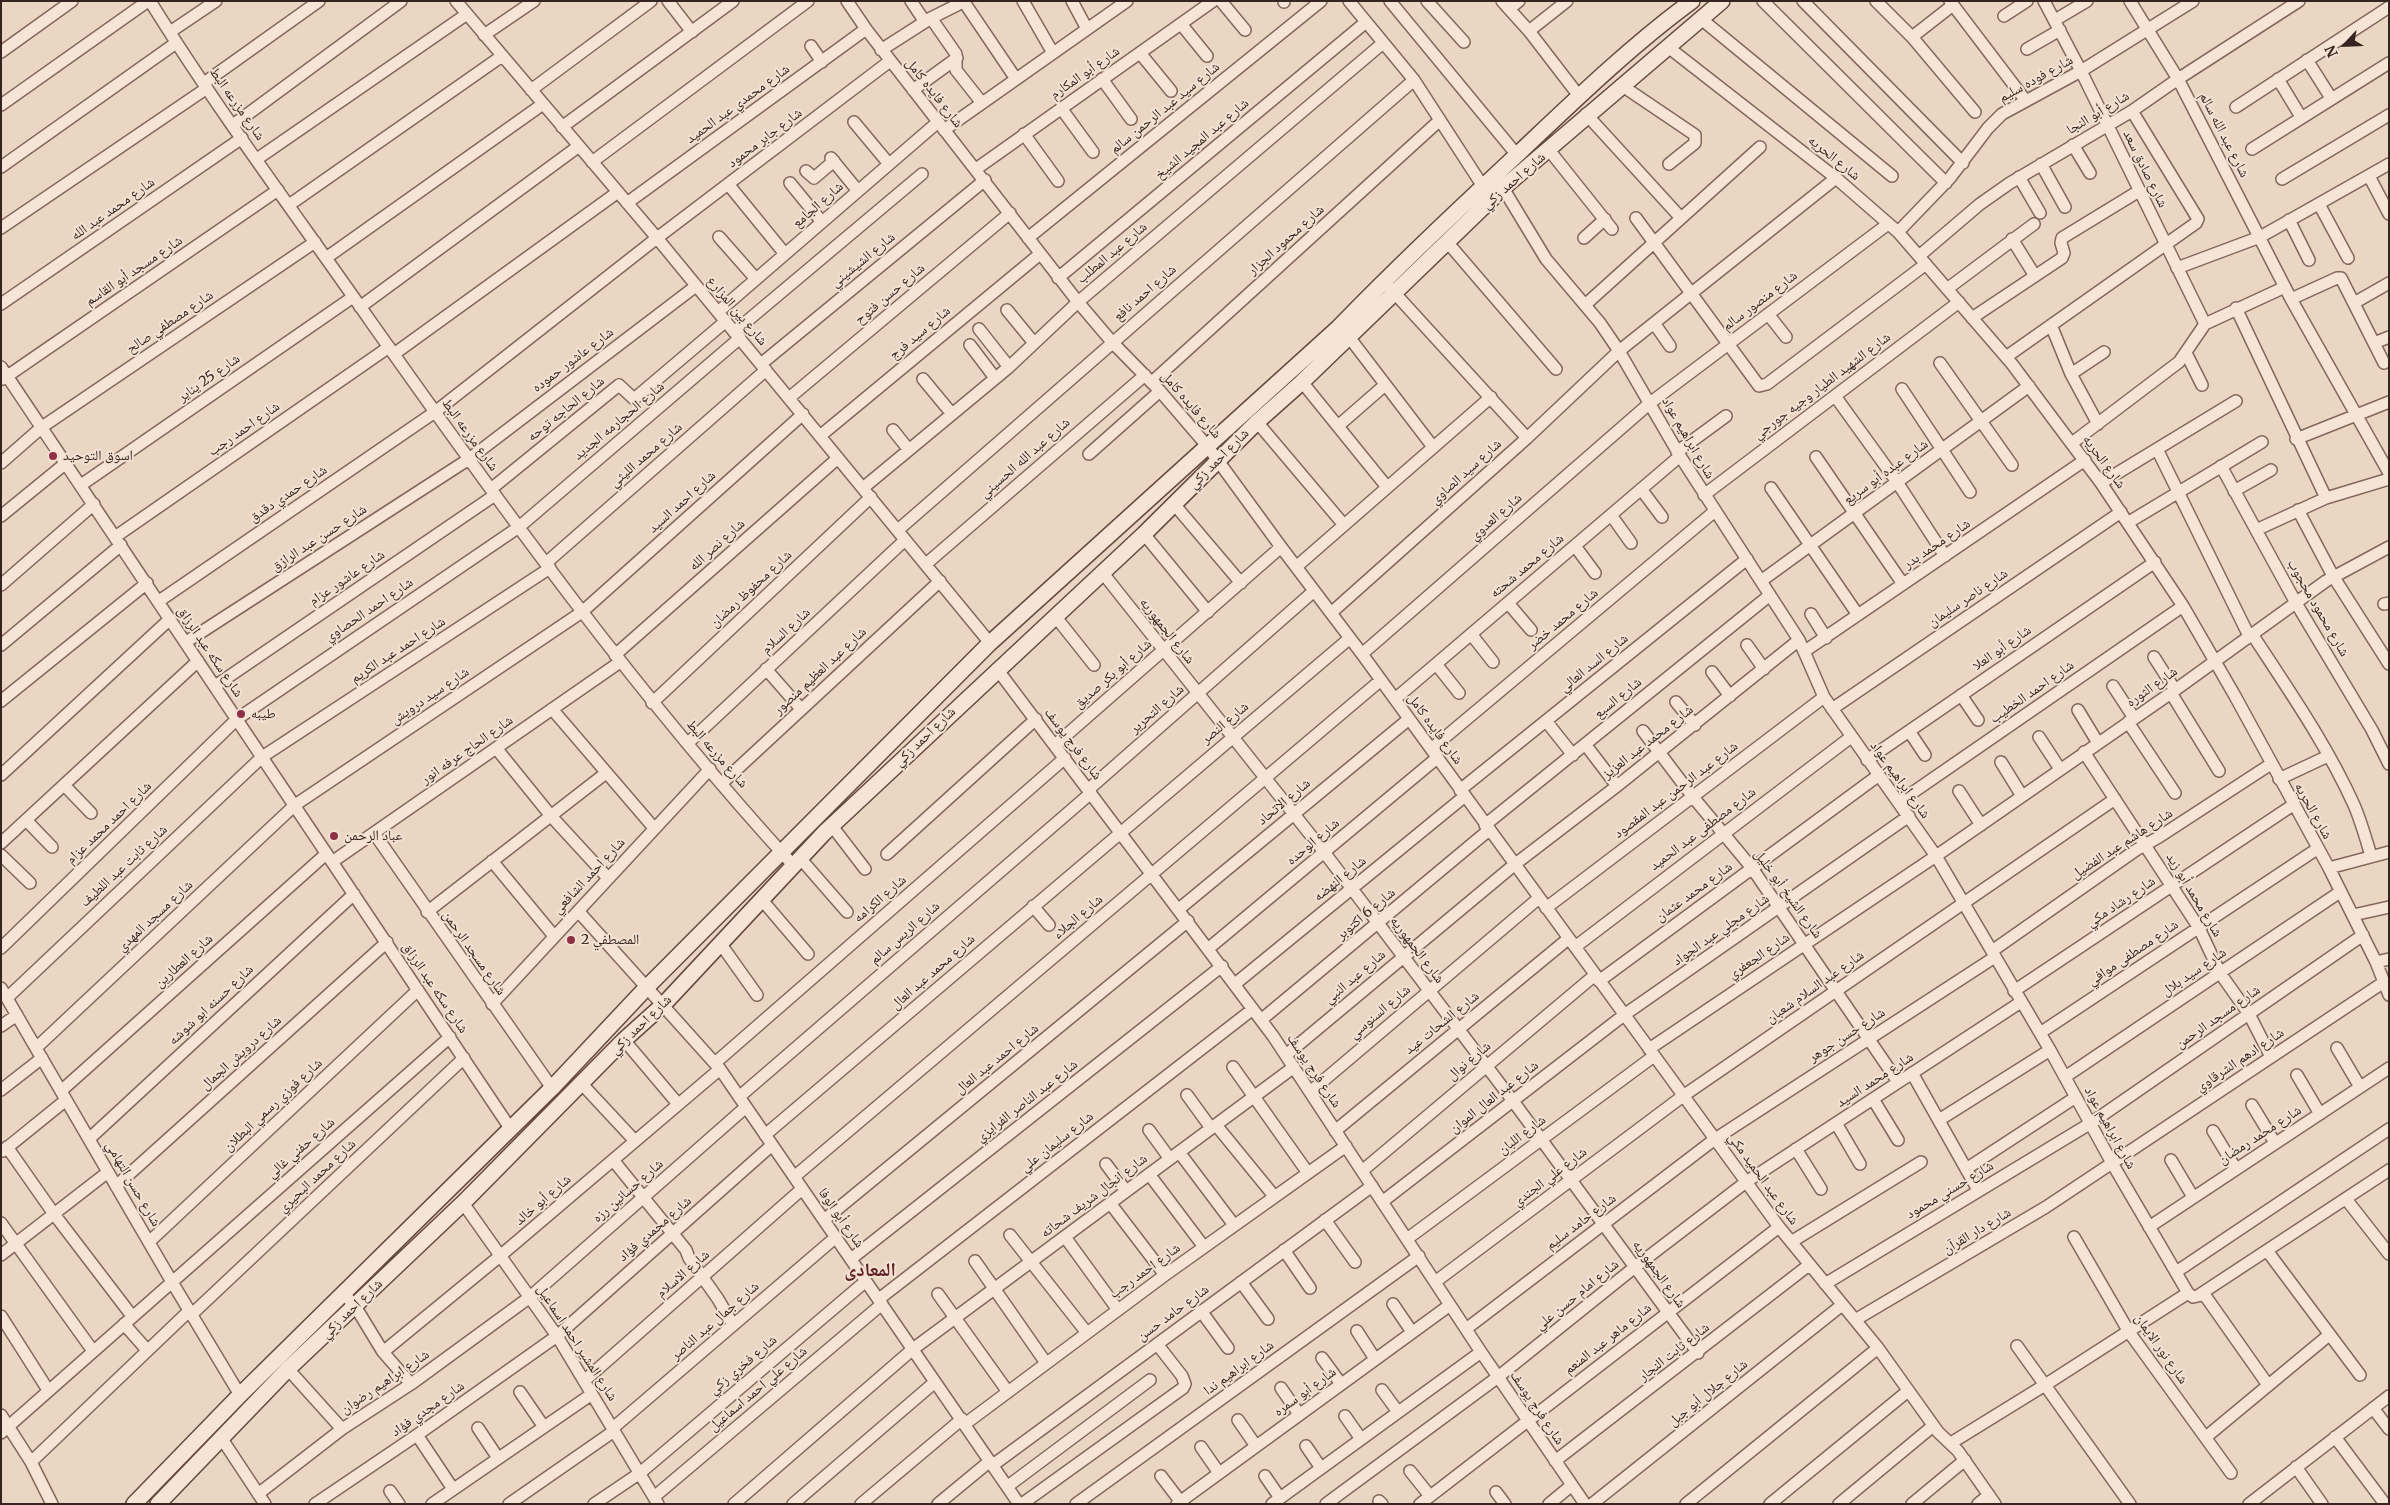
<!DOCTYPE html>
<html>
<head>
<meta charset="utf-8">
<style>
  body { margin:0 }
  #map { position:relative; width:2390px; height:1505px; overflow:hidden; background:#ebd6c4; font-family:Merriweather,serif }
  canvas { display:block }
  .frame { position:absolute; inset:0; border:2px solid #35241f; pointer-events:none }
  .north { position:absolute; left:2320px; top:20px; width:50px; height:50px; -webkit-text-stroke:4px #f3e2d3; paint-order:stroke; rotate:245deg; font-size:14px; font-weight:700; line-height:20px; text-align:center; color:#35241f }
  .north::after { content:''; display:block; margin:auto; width:18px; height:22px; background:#35241f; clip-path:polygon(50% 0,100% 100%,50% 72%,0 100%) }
</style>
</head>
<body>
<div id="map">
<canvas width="2390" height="1505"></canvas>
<div class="frame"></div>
<div class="north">N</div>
</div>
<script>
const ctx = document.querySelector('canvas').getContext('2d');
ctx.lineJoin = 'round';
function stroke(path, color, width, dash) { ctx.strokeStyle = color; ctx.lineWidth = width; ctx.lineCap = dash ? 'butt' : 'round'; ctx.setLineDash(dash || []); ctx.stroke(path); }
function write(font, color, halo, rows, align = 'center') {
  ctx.font = font + ' Merriweather,"Noto Naskh Arabic",serif'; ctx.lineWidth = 4; ctx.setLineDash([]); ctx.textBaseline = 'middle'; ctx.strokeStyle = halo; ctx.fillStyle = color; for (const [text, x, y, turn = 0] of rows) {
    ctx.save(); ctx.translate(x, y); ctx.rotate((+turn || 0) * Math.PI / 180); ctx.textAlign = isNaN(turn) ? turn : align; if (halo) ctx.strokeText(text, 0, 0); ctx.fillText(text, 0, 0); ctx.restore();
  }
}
const street = new Path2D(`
  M150,1C219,112 297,216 371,322C504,510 638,696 793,865
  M456,1L657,238L990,643
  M668,1L692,32
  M847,1L866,29L1078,302L1112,342L1160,391L1208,447L1281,547L1362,654L1779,1227L1878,1348L1938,1432L1958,1451L1995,1504
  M911,1L925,22
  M1023,1L1053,53
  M1072,1L1087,29
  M1221,1L1245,30
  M1284,1V2
  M1349,1L1414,80L1482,185
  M1390,1L1517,155
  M1427,1L1464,42
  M1502,1L1529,31L1579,96
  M1763,1L1946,183
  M1803,1L1963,163
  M1876,1L1912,37L1975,112
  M1950,1L2026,101
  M2044,1L2081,71L2205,324
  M2130,1L2178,79L2291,299L2389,473
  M964,2L1016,79
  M1509,9L1519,1
  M2004,16L2027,1
  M931,18L956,54V70L982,103
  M1700,18L1892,176
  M2055,20L2087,1
  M1181,24L1207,56
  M1529,31L1567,1
  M170,32L216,1
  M484,35L534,1
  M1912,37L1953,5
  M811,46L822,62
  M1668,47L1836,178L1898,232L2012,364L2101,483L2183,606L2235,696L2329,868L2376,962L2389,995
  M2027,49L2060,30
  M881,50L931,18L965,1
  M1,52L72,1
  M1140,53L1171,91
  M2307,60L2331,98
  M1102,79L1131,119
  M2278,79L2301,117
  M204,83L319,1
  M1621,85L1695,135V143L1669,164
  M531,90L651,1
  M913,90L957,58
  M1,105L148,1
  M2236,107L2389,7
  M1061,108L1093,152
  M1586,114L1681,218
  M854,122L889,164
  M233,125L401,1
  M562,127L733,1
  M944,130L1127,1
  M1024,134L1058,181
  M2073,145L2090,173
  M2252,149L2389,63
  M1549,150L1612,229
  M831,158L858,191
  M257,159L467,14
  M592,162L808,1
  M2041,164L2065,207
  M1,167L176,43
  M976,169L1213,1
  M806,171L814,178L834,161
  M2369,176L2389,214
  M2019,177L2040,213
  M2282,179L2389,115
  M790,183L822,222
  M728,184L785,254
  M1503,188L1546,259L1600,323L1619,351L1680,456L1799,640L1824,697L1936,856L2050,1050L2112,1163L2188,1293L2193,1297L2202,1295L2206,1297L2268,1385
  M627,203L866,29
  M2319,204L2348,258
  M289,205L502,56
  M1636,218L1759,386L1767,384L1926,264
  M2289,220L2309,260
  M1,228L207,88
  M1898,232L1950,178L1988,128L2002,114L2081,71L2193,1
  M719,237L756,279
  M1028,238L1321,1
  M1584,238L1605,219
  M2012,239L2035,276
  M1448,243L1556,369
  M1919,256L1980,204L2010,183L2132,111L2178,79L2299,1
  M326,258L543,104
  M2177,268L2260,237L2389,164
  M1058,278L1366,22
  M1390,288L1527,438
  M1947,289L2034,224
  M2291,299L2337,278H2341L2384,363
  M2354,303L2389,283
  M1,304L242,138
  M1585,305L1760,147
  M360,307L579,146
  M2236,308L2326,498
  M1007,310L1034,343
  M718,312L938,122
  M1768,314L1786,337
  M1972,318L2062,258L2064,253L2061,243L2062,238L2139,191
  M1654,323L1670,346
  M2051,325L2071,374L2098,424
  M979,329L1009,367
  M734,332L922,174
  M1349,337L1433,447
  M2374,343L2389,337
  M970,345L995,378
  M2186,353L2202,385
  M394,354L618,192
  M2006,357L2196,223L2198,219L2132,111
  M1940,363L2012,465
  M761,364L985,180
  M1,367L510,1128
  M2071,374L2104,352
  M3,379L278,190
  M923,379L952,414
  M1152,382L1440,120
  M1302,382L1387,487
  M1902,389L1970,492
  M1835,396L1897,482L1945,556
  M789,398L1010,213
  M1257,422L1344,525
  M1338,426L1385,385
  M893,430L909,450
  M820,436L1040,254
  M2296,439L2389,402
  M2072,443L2179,362L2205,324L2285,287
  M2157,449L2249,636
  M1677,452L1726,416
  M1089,454L1160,391
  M1816,457L1903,584
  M1,463L42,427L315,242
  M2221,466L2296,603L2372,730L2389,764
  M2101,483L2236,401
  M81,485L353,297
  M863,488L1009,367L1078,302L1383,43
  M1771,488L1858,615
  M491,489L619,385L634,399L726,321
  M1641,489L1662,517
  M2234,491L2271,470
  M1704,495L1959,302
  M1174,504L1241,583
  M2298,510L2333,576L2389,664
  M1611,515L1631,543
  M1,516L66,463
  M2129,522L2262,442
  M898,530L1414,80
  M2256,530L2326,498L2389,479
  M1144,534L1208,612
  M115,537L389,347
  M1575,546L1595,573
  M546,563L766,370
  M926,564L1145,375
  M1296,567L1491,397
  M1102,572L1324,852L1513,1101L1698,1353
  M1761,581L2029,386
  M1,585L94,504
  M159,601L435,412L657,238L890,61
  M1508,603L1531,630
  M2384,604L2389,603
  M1331,613L1527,438L1619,351L1836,178
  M1811,614L1826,638
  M1055,616L1094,665
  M1471,634L1493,662
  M2252,634C2288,689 2327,745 2354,805C2361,821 2366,839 2371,856
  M186,642L469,459L696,286
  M1,645L121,545
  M1747,645L1764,669
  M1805,651L2085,460
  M1362,654L1650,403L1888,224
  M615,655L838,458
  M2154,657L2175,690
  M1436,664L1459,693
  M766,669L801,709
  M997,669L1273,1036L1481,1352L1585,1504
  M1712,672L1730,696
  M215,686L495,495
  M2113,686L2134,718
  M2171,693L2219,771
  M1961,695L1978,720
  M1395,699L1680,456
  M1,701L147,583
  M1676,702L1695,725
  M652,703L871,497
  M552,709L654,828
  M1832,709L2121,512
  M2078,710L2098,743
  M1546,721L1573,755
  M2128,722L2175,793
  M1643,731L1693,797L1752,868L1898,1082
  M1909,731L1925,755
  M2039,737L2060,769
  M688,743L905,540
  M1585,744L1617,786
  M1055,745L1281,547
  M496,748L551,816L608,878
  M1431,749L1715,511
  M2084,752L2199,928L2220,973L2249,1014L2271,1057
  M1867,760L2155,562
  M2001,762L2022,796
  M1,775L170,619
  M2279,779L2328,756
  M722,783L940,581
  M64,785L91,813
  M1089,789L1314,591
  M1460,790L1747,559
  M1959,791L1981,825
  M1899,802L2183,606
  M26,820L52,847
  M1485,825L1770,595
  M832,826L865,869
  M374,833L552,1088
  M1,843L198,661
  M887,854L1036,719
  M1,855L30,883
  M800,858L847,912
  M492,861L554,936
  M332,862L620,662
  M2329,868L2389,852
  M762,900L808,954
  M1033,906L1049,925
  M1546,908L1824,697
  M1179,909L1409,719
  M578,911L720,1069L1019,1504
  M427,912L606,773
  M2353,915L2389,907
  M720,943L757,995
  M1575,947L1851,737
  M1,948L237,719L519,527L740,338
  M1209,948L1437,758
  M1992,951L2136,850L2159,837L2271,764
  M2376,962L2389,959
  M1599,981L1879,775
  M1235,984L1465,796
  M1,988L172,1282L240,1395
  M2014,991L2293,805
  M7,998L262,757L550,568
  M492,1004L710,769
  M1261,1020L1489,830
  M1,1026L17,1015
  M2040,1033L2317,849
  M624,1040L678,1104
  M36,1048L295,805L582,612L803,414
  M2337,1048L2360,1087
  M1649,1049L1936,856L2171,693L2326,581L2389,547
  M1286,1055L1514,865L1617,786L1799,640
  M715,1063L1065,758
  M1233,1067L1308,1173
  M1912,1073L1978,1190
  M2297,1075L2320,1114
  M2065,1077L2340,892
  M581,1083L635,1141
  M1,1090L42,1058
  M61,1091L326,854
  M1310,1092L1539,898
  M1187,1095L1211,1128
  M739,1097L1091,793
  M1873,1099L1898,1140
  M2252,1105L2275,1143
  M1939,1120L2050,1050
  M1836,1123L1860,1164
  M1216,1125L1274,1196
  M1149,1130L1170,1159
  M1335,1131L1568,939
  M2213,1131L2236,1169
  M765,1135L1350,638
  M89,1139L354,894
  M7,1147L54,1214L132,1316
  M1796,1149L1821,1189
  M3,1151L66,1100
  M1179,1152L1234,1225
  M613,1160L686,1250L689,1258L718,1299L733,1325
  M2171,1160L2193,1197
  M1106,1164L1126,1191
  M1966,1169L2076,1097
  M1362,1171L1595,975
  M1149,1174L1204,1247
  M794,1177L1381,680
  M116,1186L387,942
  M2346,1199L2389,1254
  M1382,1202L1624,1015L1909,816
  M463,1203L557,1336L658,1504
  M1110,1203L1165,1275
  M824,1220L1188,921
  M1325,1220L1355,1262
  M1,1223L93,1351
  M2149,1227L2389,1068
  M1010,1235L1087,1333
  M1065,1237L1118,1310
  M2074,1237L2129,1332L2231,1473
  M1407,1239L1654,1056
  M149,1242L418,990
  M1791,1242L1921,1162
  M1284,1250L1310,1288
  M2268,1252L2360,1375
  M1,1255L108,1172
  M851,1259L1222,966
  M975,1261L1046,1363
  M2176,1272L2389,1129
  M1241,1282L1268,1319
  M1435,1282L1683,1096L2115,799
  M1825,1284L2091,1123L2363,935
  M343,1293L355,1306L383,1352L411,1384
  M938,1294L1008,1392
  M2199,1295L2389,1170
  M879,1299L1253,1009
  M1393,1304L1412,1332
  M1201,1311L1228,1348
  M191,1315L464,1058
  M1,1316L48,1390
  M1855,1320L2046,1207L2384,982
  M124,1324L147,1350
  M1466,1329L1715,1139L1995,957
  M1357,1331L1375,1359
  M2017,1346L2130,1504
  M383,1352L500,1256L720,1069
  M1322,1358L1341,1384
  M288,1369L342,1429
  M584,1381L802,1189
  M1281,1388L1299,1414
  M1382,1390L1398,1412
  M520,1392L544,1427
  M2373,1408L2389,1429
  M1,1415L31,1462L52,1504
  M1345,1416L1361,1439
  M1238,1420L1256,1446
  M965,1424L1165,1275L1346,1146
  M478,1428L498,1458
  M613,1428L836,1237
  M1,1433L450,1037
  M417,1435L453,1489
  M2206,1437L2329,1335
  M2335,1437L2385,1504
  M222,1439L265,1504
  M1951,1443L2045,1385L2188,1293
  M1306,1446L1321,1468
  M1201,1447L1219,1473
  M1555,1461L1809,1265
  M31,1462L189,1311
  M993,1465L1372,1186
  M2296,1467L2322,1504
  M1410,1471L1430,1496
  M1161,1476L1180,1501
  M1265,1476L1280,1498
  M1008,1486L1150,1380
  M390,1491L399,1504
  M1496,1492L1505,1504
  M258,1494L342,1429L411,1384L530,1297L746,1107
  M654,1497L882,1304
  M1379,1501L1382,1504
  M315,1504L417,1435L557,1336L772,1145
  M432,1504L592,1394
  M509,1504L614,1431
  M594,1504L640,1473L866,1281
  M734,1504L913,1349L1294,1067
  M793,1504L935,1382
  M861,1504L962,1419
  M938,1504L990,1461
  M1022,1504L1183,1388L1185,1384L1182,1376L1157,1344
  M1076,1504L1419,1256
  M1177,1504L1450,1305
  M1272,1504L1481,1352
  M1326,1504L1498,1377L1635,1267L1746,1182L2021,1002
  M1420,1504L1779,1227
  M1549,1504L1572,1485
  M1592,1504L1842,1305
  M1686,1504L1878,1348
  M1770,1504L1908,1391
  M1839,1504L1933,1426
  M1912,1504L1965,1460
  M1978,1504L1989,1495
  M2249,1504L2389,1396`);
const secondary = new Path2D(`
  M134,1504L240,1395L552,1088L647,987L990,643L1338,328C1397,267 1459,209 1521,151C1575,100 1632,45 1692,1
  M158,1504L288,1369L463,1203L624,1040L664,1004L824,833L1144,534L1257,422L1302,382L1503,188L1722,1`);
stroke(street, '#84675c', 14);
stroke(secondary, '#66493f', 18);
stroke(street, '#f6e5d7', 11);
stroke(secondary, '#f6e5d7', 15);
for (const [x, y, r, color] of [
  [53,456,5,"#8f3047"],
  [241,714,5,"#8f3047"],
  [334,836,5,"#8f3047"],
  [571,940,5,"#8f3047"]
]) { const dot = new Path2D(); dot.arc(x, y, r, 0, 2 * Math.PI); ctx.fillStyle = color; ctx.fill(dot); stroke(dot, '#f3e2d3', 2); }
write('14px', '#35241f', '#f3e2d3', [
  ["شارع أبو المكارم",1085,73,-35],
  ["شارع فوده سليم",2036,79,-29],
  ["شارع فايده كامل",934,93,52],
  ["شارع مزرعه البط",237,104,55],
  ["شارع محمدي عبد الحميد",738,104,-36],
  ["شارع سيد عبد الرحمن سالم",1165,108,-39],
  ["شارع أبو النجا",2098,113,-31],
  ["شارع عبد الله سالم",2224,135,63],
  ["شارع جابر محمود",765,138,-37],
  ["شارع عبد المجيد الشيخ",1202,139,-40],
  ["شارع الحريه",1834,158,39],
  ["شارع صادق سعد",2145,169,64],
  ["شارع احمد زكي",1514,181,-41],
  ["شارع الجامع",818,205,-41],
  ["شارع محمد عبد الله",113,209,-35],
  ["شارع محمود الجزار",1286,240,-42],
  ["شارع عبد المطلب",1112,253,-40],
  ["شارع الشيشيني",863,260,-39],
  ["شارع مسجد أبو القاسم",134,271,-34],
  ["شارع احمد نافع",1145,293,-41],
  ["شارع حسن فتوح",890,294,-40],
  ["شارع منصور سالم",1760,301,-37],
  ["شارع بين المزارع",737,311,50],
  ["شارع مصطفي صالح",170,322,-34],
  ["شارع سيد فرج",920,333,-40],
  ["شارع عاشور حموده",573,360,-37],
  ["شارع 25 يناير",209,378,-35],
  ["شارع الشهيد الطيار وجيه جورجي",1822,386,-37],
  ["شارع فايده كامل",1191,405,49],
  ["شارع الحاجه توحه",566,409,-39],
  ["شارع الحجارمه الجديد",619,421,-40],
  ["شارع احمد رجب",244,429,-35],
  ["شارع مزرعه البط",470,435,54],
  ["شارع ابراهيم عواد",1688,438,60],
  ["شارع محمد الليثي",646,455,-41],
  ["شارع عبد الله الحسيني",1025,458,-41],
  ["شارع احمد زكي",1219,459,-45],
  ["شارع الحريه",2104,462,54],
  ["شارع سيد الصاوي",1466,472,-42],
  ["شارع عبده أبو سريع",1886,472,-36],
  ["شارع حمدي دقدق",288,494,-34],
  ["شارع احمد السيد",682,502,-42],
  ["شارع العدوي",1496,517,-41],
  ["شارع حسن عبد الرازق",319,538,-33],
  ["شارع محمد بدر",1937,544,-34],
  ["شارع نصر الله",717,545,-42],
  ["شارع محمد شحته",1527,566,-40],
  ["شارع عاشور عزام",347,578,-34],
  ["شارع محفوظ رمضان",751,589,-43],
  ["شارع ناصر سليمان",1968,598,-34],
  ["شارع محمود محجوب",2318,608,60],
  ["شارع احمد الحصاوي",369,610,-34],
  ["شارع محمد خضر",1563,619,-40],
  ["شارع السلام",786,631,-43],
  ["شارع الجمهوريه",1167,631,52],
  ["شارع أبو العلا",2002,648,-35],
  ["شارع احمد عبد الكريم",398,650,-33],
  ["شارع سكه عبد الرزاق",210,652,56],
  ["شارع السد العالي",1594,663,-39],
  ["شارع عبد العظيم منصور",820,671,-43],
  ["شارع أبو بكر صديق",1113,674,-41],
  ["شارع الثوره",2152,687,-35],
  ["شارع احمد الخطيب",2032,692,-35],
  ["شارع سيد درويش",430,696,-34],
  ["شارع السبع",1618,698,-39],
  ["شارع التحرير",1157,709,-41],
  ["شارع النصر",1225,723,-40],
  ["شارع فايده كامل",1435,729,54],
  ["شارع احمد زكي",925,737,-44],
  ["شارع محمد عبد العزيز",1648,742,-38],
  ["شارع فرج يوسف",1073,744,53],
  ["شارع الحاج عرفه انور",467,750,-35],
  ["شارع مزرعه البط",717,754,49],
  ["شارع ابراهيم عواد",1900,780,54],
  ["شارع عبد الرحمن عبد المقصود",1676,790,-37],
  ["شارع الاتحاد",1284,802,-40],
  ["شارع الحريه",2313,811,61],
  ["شارع احمد محمد عزام",109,823,-44],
  ["شارع مصطفى عبد الحميد",1703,829,-37],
  ["شارع الوحده",1313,842,-40],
  ["شارع هاشم عبد الفضيل",2122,844,-33],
  ["شارع ثابت عبد اللطيف",124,866,-43],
  ["شارع احمد الشافعي",589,876,-47],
  ["شارع النهضه",1340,879,-39],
  ["شارع محمد عثمان",1694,892,-36],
  ["شارع الشيخ أبو خليل",1788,894,54],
  ["شارع محمد أبو زيد",2194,895,59],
  ["شارع الكرامه",880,899,-41],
  ["شارع رشاد مكي",2121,902,-34],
  ["شارع 6 اكتوبر",1366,914,-40],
  ["شارع مسجد المهدي",155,916,-43],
  ["شارع الجلاء",1078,917,-40],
  ["شارع مجلي عبد الجواد",1721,930,-35],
  ["شارع الريس سالم",905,933,-41],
  ["شارع الجمهوريه",1417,950,53],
  ["شارع مسجد الرحمن",474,953,55],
  ["شارع مصطفى موافي",2133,953,-34],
  ["شارع الجعفري",1759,956,-34],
  ["شارع العطارين",184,961,-42],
  ["شارع محمد عبد العال",933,972,-41],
  ["شارع سيد بلال",2194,972,-34],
  ["شارع عبد النبي",1355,977,-40],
  ["شارع عبد السلام شعبان",1815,987,-35],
  ["شارع سكه عبد الرزاق",435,988,56],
  ["شارع حسنه ابو شوشه",211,1005,-43],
  ["شارع السنوسي",1380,1012,-40],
  ["شارع مسجد الرحمن",2218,1017,-35],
  ["شارع الشحات عيد",1442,1023,-39],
  ["شارع احمد زكي",641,1025,-44],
  ["شارع حسن جوهر",1847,1035,-33],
  ["شارع درويش الجمال",241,1053,-42],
  ["شارع احمد عبد العال",997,1059,-39],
  ["شارع ادهم الشرقاوي",2240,1060,-34],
  ["شارع نوال",1469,1061,-40],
  ["شارع فرج يوسف",1314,1071,56],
  ["شارع محمد السيد",1875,1080,-33],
  ["شارع عبد العال الموان",1494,1097,-38],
  ["شارع عبد الناصر الفرايزي",1027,1101,-38],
  ["شارع فوزي رسمي البطلان",273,1105,-43],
  ["شارع ابراهيم عواد",2110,1128,61],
  ["شارع اللبان",1522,1135,-37],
  ["شارع محمد رمضان",2260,1135,-33],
  ["شارع سليمان علي",1057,1142,-38],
  ["شارع حفني غالي",301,1148,-41],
  ["شارع محمد البحيري",317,1176,-43],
  ["شارع علي الجندي",1550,1177,-37],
  ["شارع عبد الحميد مكي",1763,1179,54],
  ["شارع حسن التهامي",133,1184,60],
  ["شارع حسني محمود",1950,1190,-31],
  ["شارع حسانين رزه",628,1191,-41],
  ["شارع انجال شريف شحاته",1094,1196,-37],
  ["شارع أبو خالد",543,1200,-41],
  ["شارع أبو الوفا",841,1218,55],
  ["شارع حامد سليم",1581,1222,-37],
  ["شارع محمدي فؤاد",655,1229,-41],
  ["شارع دار القرآن",1977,1231,-31],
  ["شارع احمد رجب",1145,1271,-36],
  ["شارع الاسلام",683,1274,-41],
  ["شارع الجمهوريه",1659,1274,54],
  ["شارع امام حسن علي",1577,1295,-39],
  ["شارع احمد زكي",352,1309,-44],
  ["شارع حامد حسن",1173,1313,-36],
  ["شارع جمال عبد الناصر",715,1321,-41],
  ["شارع ماهر عبد المنعم",1608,1339,-38],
  ["شارع المشير احمد اسماعيل",577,1343,57],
  ["شارع نور الايمان",2161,1349,55],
  ["شارع ثابت النجار",1674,1352,-38],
  ["شارع فخري زكي",743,1365,-40],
  ["شارع ابراهيم ندا",1239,1368,-36],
  ["شارع ابراهيم رضوان",385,1382,-34],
  ["شارع علي احمد اسماعيل",758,1389,-40],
  ["شارع أبو سمره",1305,1392,-36],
  ["شارع جلال أبو جبل",1708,1393,-39],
  ["شارع فرج يوسف",1537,1408,56],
  ["شارع مجدي فؤاد",428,1409,-35]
]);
write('14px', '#35241f', '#f3e2d3', [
  ["اسوق التوحيد",63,456],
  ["طيبه",251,714],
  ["عباد الرحمن",344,836],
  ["المصطفي 2",581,940]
], 'left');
write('bold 19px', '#5f2123', '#f3e2d3', [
  ["المعادى",870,1271]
]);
</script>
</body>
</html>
